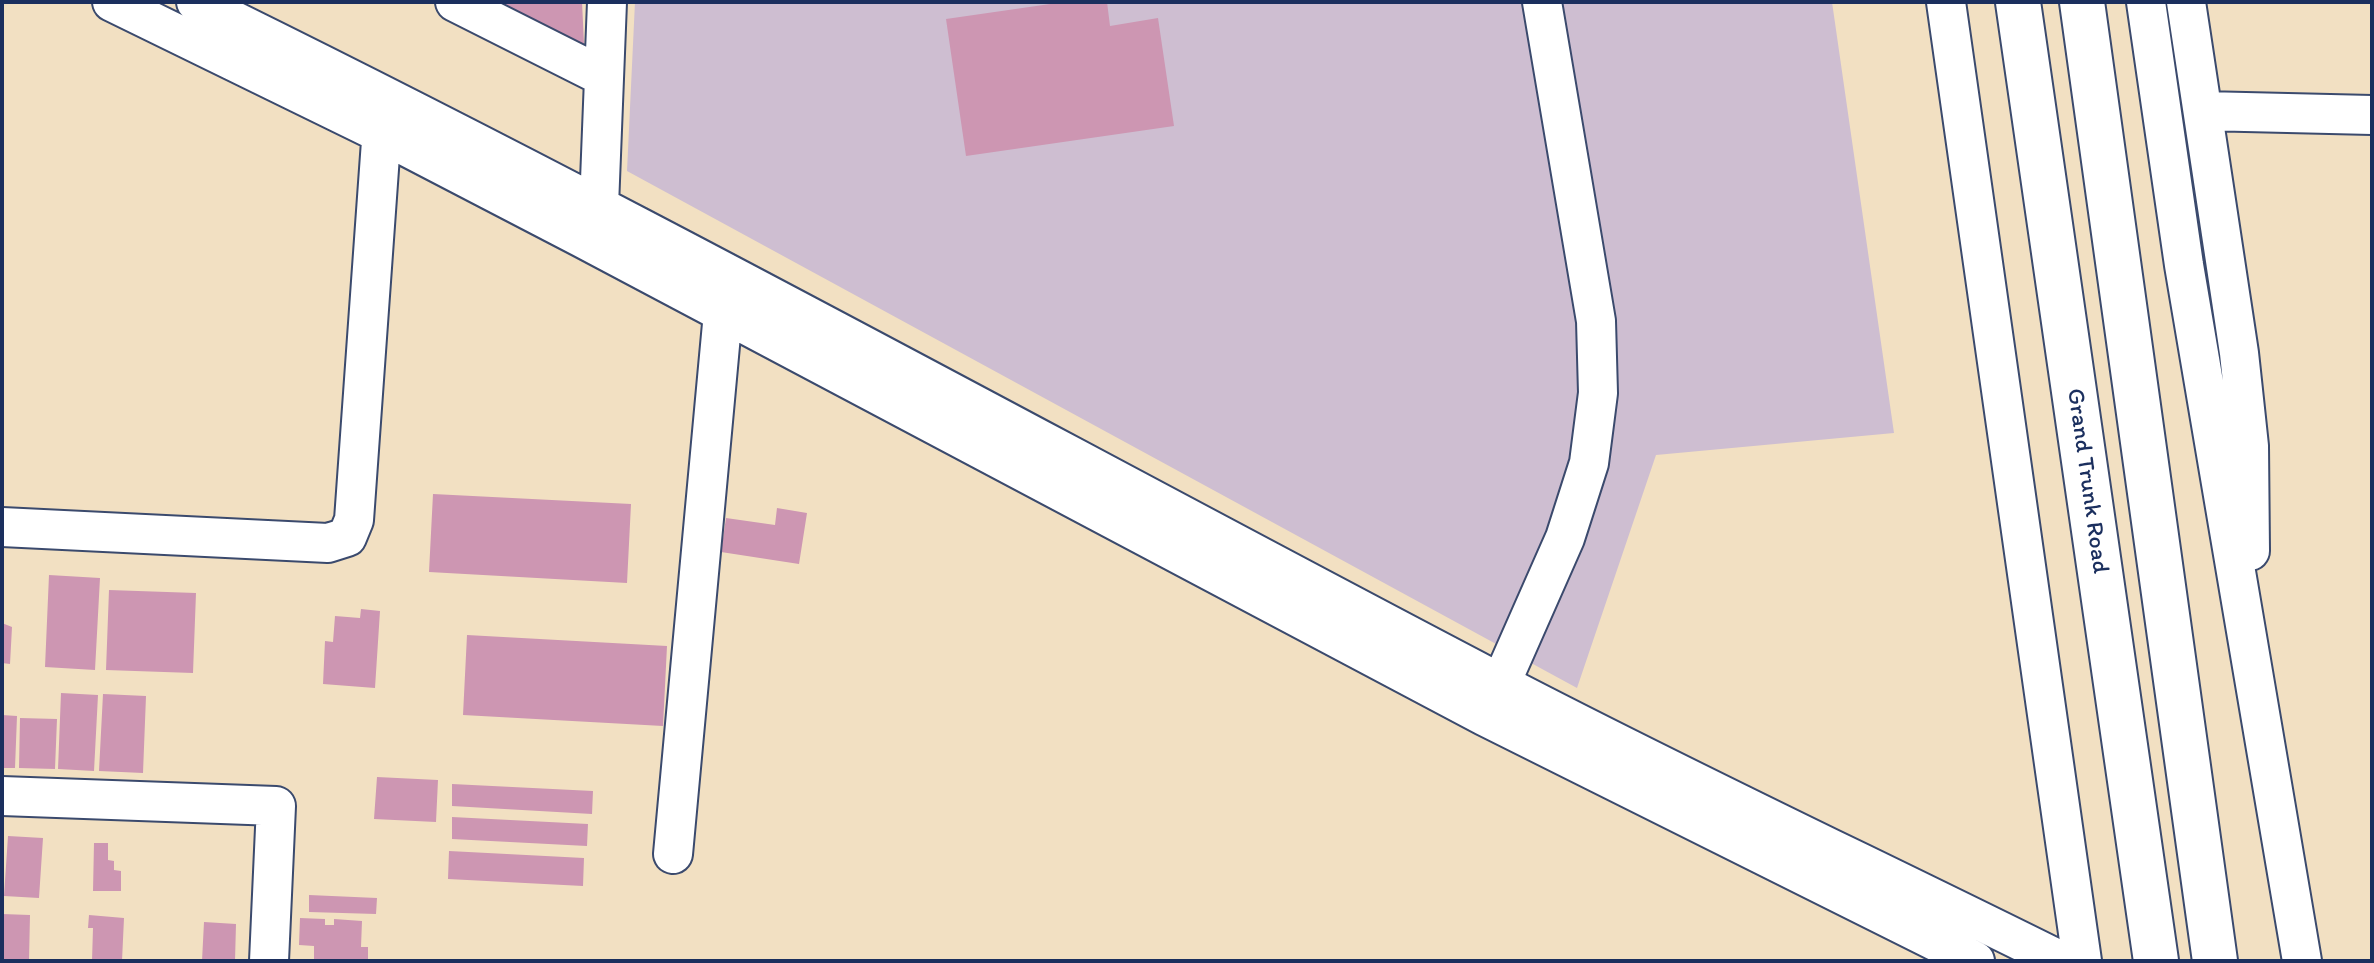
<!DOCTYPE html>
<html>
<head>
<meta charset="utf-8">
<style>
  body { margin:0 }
  #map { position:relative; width:2374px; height:963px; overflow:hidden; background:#f2e0c2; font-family:Itim,sans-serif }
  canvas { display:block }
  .frame { position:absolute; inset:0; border:4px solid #1b2f5e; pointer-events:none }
</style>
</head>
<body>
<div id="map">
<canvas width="2374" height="963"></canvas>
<div class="frame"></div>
</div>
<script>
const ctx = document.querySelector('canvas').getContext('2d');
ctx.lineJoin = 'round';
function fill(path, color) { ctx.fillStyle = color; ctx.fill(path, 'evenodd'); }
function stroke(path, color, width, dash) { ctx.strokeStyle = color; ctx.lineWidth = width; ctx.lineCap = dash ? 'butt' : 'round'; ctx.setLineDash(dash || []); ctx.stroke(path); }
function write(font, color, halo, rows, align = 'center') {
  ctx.font = font + ' Itim,sans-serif'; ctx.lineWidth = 8; ctx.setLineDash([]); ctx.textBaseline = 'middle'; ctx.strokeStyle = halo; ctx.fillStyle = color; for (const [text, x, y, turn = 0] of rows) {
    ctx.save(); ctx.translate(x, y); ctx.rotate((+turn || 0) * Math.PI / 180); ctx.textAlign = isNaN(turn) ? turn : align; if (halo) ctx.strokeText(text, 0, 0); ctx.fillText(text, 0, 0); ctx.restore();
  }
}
fill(new Path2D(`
  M635,2H1832L1894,433L1656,455L1577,688L627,171Z`), '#cebed1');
fill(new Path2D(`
  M468,2H582L585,64Z
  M1064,2H1107L1110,26L1158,18L1174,126L966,156L946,19Z
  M433,494L631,504L627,583L429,572Z
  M777,508L807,513L799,564L721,552L726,518L775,525Z
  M49,575L100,578L95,670L45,667Z
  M109,590L196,593L193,673L106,670Z
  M361,609L380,611L375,688L323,684L325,641L333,642L335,616L360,618Z
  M2,623L12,627L10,664L2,663Z
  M467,635L667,646L663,726L463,715Z
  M61,693L98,695L94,771L58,769Z
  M103,694L146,696L143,773L99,771Z
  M2,715L17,716L15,768H2Z
  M20,718L57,719L55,769L19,768Z
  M377,777L438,780L436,822L374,819Z
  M452,784L593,791L592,814L452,806Z
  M452,817L588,824L587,846L452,839Z
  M8,836L43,838L39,898L4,896Z
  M94,843H108V860L114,861V870L121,871V891H93Z
  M449,851L584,858L583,886L448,879Z
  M309,895L377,898L376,914L309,912Z
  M2,914L30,915L29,961H2Z
  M89,915L124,918L122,961H92L93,928H88Z
  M300,918L325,919V925H334V919L362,921L361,947H368V961L314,960V946L299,945Z
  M204,922L236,924L235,961H202Z`), '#cd96b2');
const minor = new Path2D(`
  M112,2L380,133L582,238L1484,716L1975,961
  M196,2C635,217 1062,454 1494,680C1681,778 1872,867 2061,961
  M455,2L604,77
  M1946,2L2082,961
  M2146,2L2184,265L2302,961
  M2186,2L2239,353L2249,446L2250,551
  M2203,111L2372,115
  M589,225L599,206L607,2
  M2,527L328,543L347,537L354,520L383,113
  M1501,683L1565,538L1589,463L1598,393L1596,321L1542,2
  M2,796L276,806L269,961
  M673,854L723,313`);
const highway = new Path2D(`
  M2018,2L2156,961
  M2082,2L2215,961`);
stroke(minor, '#3b4a6d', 42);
stroke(highway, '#3b4a6d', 48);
stroke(minor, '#fff', 38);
stroke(highway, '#fff', 44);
write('24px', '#1b2f5e', '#fff', [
  ["Grand Trunk Road",2087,481,82]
]);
</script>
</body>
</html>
